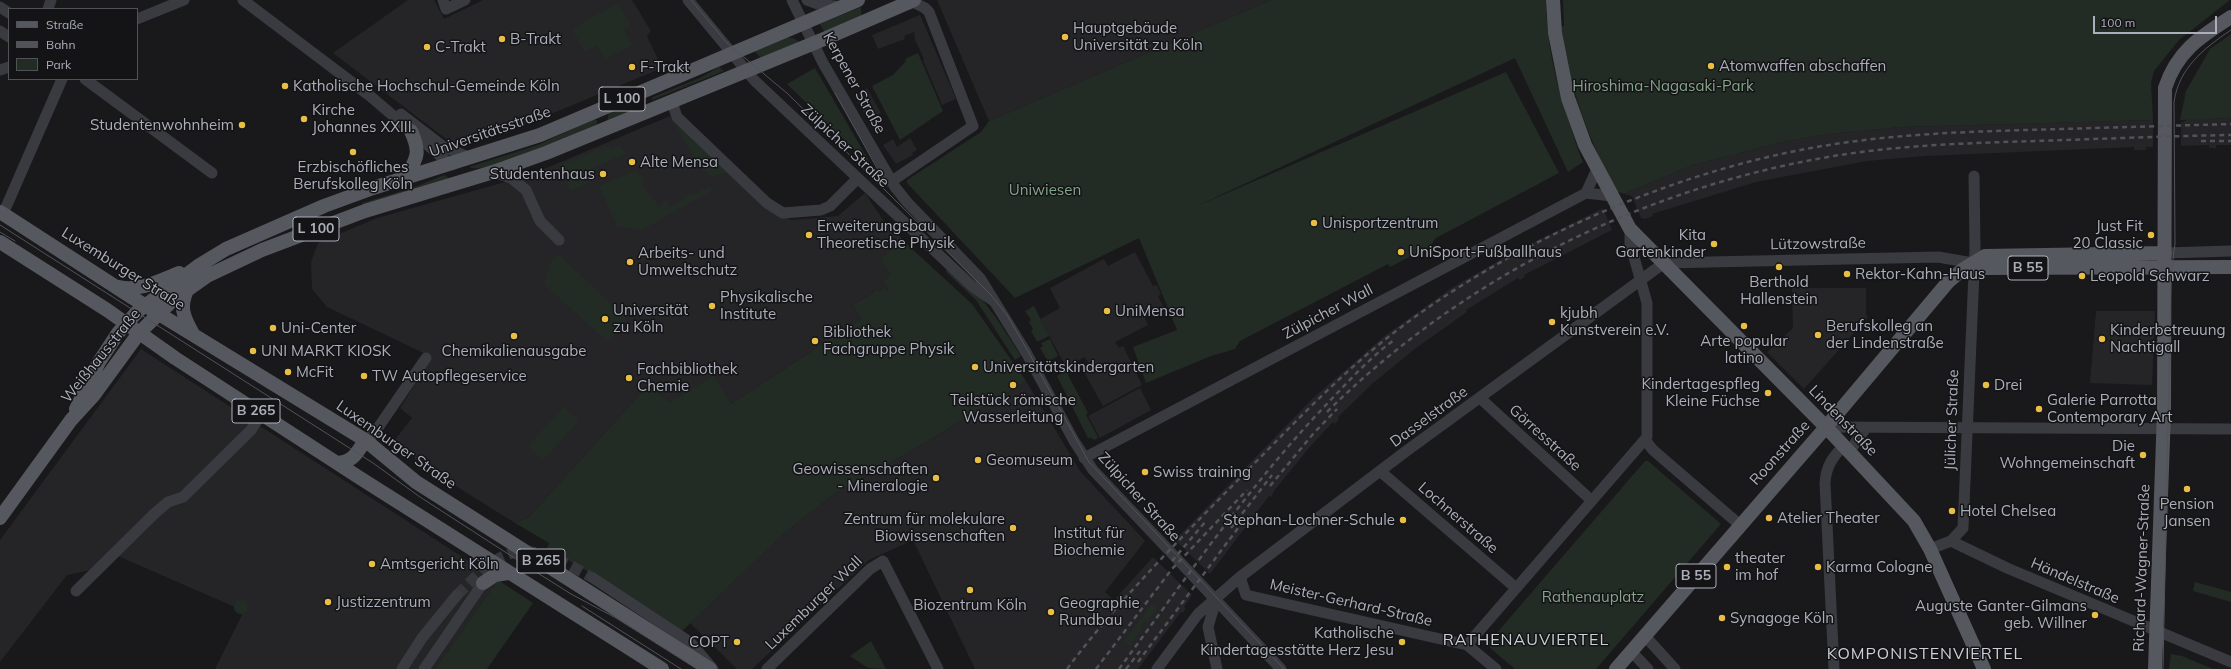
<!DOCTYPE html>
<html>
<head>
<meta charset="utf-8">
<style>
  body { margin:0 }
  #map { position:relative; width:2231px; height:669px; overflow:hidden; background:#19191b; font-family:Mulish,sans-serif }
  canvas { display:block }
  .legend { position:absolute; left:8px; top:8px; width:130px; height:72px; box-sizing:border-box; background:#141416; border:1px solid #515258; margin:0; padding:5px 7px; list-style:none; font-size:12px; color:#acafba }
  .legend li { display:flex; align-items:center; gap:8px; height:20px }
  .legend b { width:20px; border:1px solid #515258 }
  .scale { position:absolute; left:2093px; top:16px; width:124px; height:18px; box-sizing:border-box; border:2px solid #acafba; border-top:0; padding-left:5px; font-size:12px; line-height:14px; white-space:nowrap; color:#acafba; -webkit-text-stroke:3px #141416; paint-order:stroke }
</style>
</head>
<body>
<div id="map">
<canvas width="2231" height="669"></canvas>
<ul class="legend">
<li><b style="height:5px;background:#56585f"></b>Straße</li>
<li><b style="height:5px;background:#515359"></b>Bahn</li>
<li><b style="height:11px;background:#232b25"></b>Park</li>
</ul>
<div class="scale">100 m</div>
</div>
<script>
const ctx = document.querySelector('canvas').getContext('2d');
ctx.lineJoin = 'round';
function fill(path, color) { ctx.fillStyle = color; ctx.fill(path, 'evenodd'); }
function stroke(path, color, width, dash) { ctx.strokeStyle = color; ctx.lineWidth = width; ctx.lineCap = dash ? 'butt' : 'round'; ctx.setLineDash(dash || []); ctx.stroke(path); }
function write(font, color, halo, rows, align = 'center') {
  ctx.font = font + ' Mulish,sans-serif'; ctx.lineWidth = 3; ctx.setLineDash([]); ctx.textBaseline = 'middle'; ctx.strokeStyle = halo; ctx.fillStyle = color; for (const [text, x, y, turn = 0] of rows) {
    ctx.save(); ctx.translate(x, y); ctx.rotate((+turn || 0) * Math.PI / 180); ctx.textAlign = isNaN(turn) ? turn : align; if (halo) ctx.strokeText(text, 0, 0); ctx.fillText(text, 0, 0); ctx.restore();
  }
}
fill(new Path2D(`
  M408,0H434L444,19L483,0H632L651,31L647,36L662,68L534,121L459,145H454L333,53Z
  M937,0H1271L989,121Z
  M920,15L956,99L942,105L923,60L924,59L915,40L914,32L904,36L905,39L878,49L872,35Z
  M867,88L881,113L868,120L854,95Z
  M670,116L767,208L791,220L838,216L865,193L885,223L906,242L891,276L890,289L880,292L878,289L853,305L861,319L731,404L668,403L648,385L529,517L515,523L416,461L413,454L394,441L412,418L400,408L432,357L327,307L312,289L311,262L318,243L377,218L530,175Z
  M2231,118V145H2216V148H2209V145L2181,146V123L2189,119Z
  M2153,120V147H2146V150H2134V147L1925,156L1867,161L1756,182L1652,214L1653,216L1645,219L1641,218L1632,196L1624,194L1693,165L1787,141L1828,134L1902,127Z
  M910,138L917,150L912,153L913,155L896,164L883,145L893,139L897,147Z
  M1603,208L1612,230L1524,275L1525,277L1520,280L1518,278L1466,310L1467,312L1416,348L1372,384L1338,417L1339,419L1335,424L1333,422L1308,449L1274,491L1271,497L1269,496L1210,574L1175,540L1313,398L1387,334L1453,287L1507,256Z
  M1135,252L1153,286L1157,285L1161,294L1158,296L1164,308L1145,318L1148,325L1115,342L1119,348L1123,346L1142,385L1103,406L1081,367L1089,364L1085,357L1066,367L1040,319L1060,308L1050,288L1104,259L1108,266Z
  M1792,288H1866V314L1868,317L1804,389L1767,352L1793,328Z
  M2096,311H2155L2152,385L2090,383Z
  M141,349L498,580L435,669H215L244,611L111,553L91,570L67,575L0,662V540Z
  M1026,381L1080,471L1145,541L1105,592L1114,600L1153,557L1192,595L1184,607L1186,608L1183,613L1181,612L1138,669H975L913,540L869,560L752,669H737L690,623L788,530L837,492L913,450Z
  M1140,388L1151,410L1100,438L1088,416Z`), '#252528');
fill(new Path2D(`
  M1271,0H1546C1546,42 1556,82 1569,121C1574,136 1577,149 1583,162L1568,172L1515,58L1197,206L1506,72L1559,173L1436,238L1430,246L1390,267L1388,264L1240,341L1235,349L1211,356L1146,383L1133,347L1177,330L1139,238L1015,298L907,183V180L981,132L989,121Z
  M1563,0H2230L2179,40L2154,71L2151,83L2153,120L1902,127L1828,134L1787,141L1693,165L1624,194L1616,191C1588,137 1569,88 1561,27L1564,26Z
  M618,3L631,26L624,30L632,45L605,60L597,45L585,52L572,29Z
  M861,7V17L825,33L820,24Z
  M2231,34V118L2180,120L2186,91L2210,49Z
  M787,37L795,39L799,42L762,59L754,51Z
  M918,53L943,111L900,140L872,86L893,75L906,61L905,59Z
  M719,67L724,71L652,100L653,97L702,77Z
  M815,68L869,161L868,163L787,84Z
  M642,99L641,108L607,122L609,112Z
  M593,119L597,120V124C577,133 484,176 469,167L538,145Z
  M679,125L727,172L711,177L695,159L676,126Z
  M610,145L611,149L620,145L626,154L586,171L589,182L571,191L566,184L569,182L560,165Z
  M637,170L644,182L642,184L659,207L666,200L671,207L690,194L697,193L710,186L713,190L642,230L617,226L599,186Z
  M444,175L450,179L363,206L362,203L412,188Z
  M885,224L972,304L1026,381L913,450L837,492L788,530L682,631L594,575L547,548L549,543L515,523L529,517L648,385L669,403L713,376L731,404L861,319L853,305L878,289L880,292L885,288L886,291L889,289L884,281L891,275L880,258L906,242Z
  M558,254L626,318L621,328L608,342L544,284L552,260Z
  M949,267L978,294L999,322L1021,356L1015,360L976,300L946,272Z
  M1034,306L1049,336L1037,342L1031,331L1033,329L1029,322L1031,320L1025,311Z
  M1050,339L1058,356L1049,361L1050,365L1040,348L1043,346L1041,343Z
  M1067,370L1069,374L1068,375L1088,413L1086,415L1097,435L1098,438L1094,440L1092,438H1088L1057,376Z
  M564,407L579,421L543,460L528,446Z
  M1645,461H1648L1721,524L1596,669H1515L1490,648L1489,642Z
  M498,580L533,603L487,669H435Z
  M2195,582L2231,592V602L2193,591Z
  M234 607a7 7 0 1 1 14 0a7 7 0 1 1-14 0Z
  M1152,604L1157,609L1147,622L1145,621L1141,625L1143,627L1130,646L1124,641Z
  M871,641L886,669L868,668L850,656Z
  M2171,654L2182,656L2213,669H2169Z`), '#232b25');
stroke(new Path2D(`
  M457,595C471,582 486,564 504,556C533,542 567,564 593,578`), '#36373b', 11, [11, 5.5]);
stroke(new Path2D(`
  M243,0L370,96L451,165
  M443,0L446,9L465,0
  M688,0L754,80L973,287L992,300
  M792,0L823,63L895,187L907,202L980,278L1027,354L1074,441L1093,470L1281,669
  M807,0L818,4L842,7
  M0,7L9,13
  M48,9L51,0
  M137,19L184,0
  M0,31L9,37
  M0,70L9,67
  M85,79L212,173
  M672,102L677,117L767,203L783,213L821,210L830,206L857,179
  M401,114L444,147L471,158
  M493,172L511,178L526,190L540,221L559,240
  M892,181L973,126L929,12L925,8L911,1
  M1586,193L1597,169
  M3,214L62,79
  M2165,253L2231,251
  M1480,398L1591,500
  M1826,427L2231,429
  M365,440L373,435L426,358
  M1645,440L1653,450L1740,525
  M1849,452L1865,429
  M1084,458L1586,193L1612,196
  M1380,471L1516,588
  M1951,541L1963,528L1975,249L1974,176
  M1930,549L1951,541L2007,568L2231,662
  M1240,577L1246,595L1467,645L1496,669
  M593,578L690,642L713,669
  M76,591L154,514L168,502L183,497L251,430L261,414
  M1216,600L1208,627L1217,669
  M1645,636L1675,669
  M1467,645L1647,437V303L1630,243V229
  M1631,651L1648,669
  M402,669L422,638L457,595
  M424,669L483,583
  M767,669L870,569L883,561L938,669
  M1157,669L1198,614L1240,577L1405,452L1664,263L1938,257L1973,263
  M1834,669L1825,483C1826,467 1832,457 1844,446`), '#3a3b40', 11);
stroke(new Path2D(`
  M1553,0L1555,33L1568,98L1585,145L1630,229L1826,427L1914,521L1930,549L1984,669
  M406,178C417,158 421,153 411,131
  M0,212L133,298L365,440L416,482L710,669
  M0,242L107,310L175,358L360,478L662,669
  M1973,263L1985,268L2231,267
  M119,287C139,292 161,280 179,273
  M188,288C179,306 183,316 192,332
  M76,409L99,362L118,333L138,311L198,266L226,249L324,206L373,188L540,135L858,0
  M337,463C353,462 357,453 365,440
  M0,518L71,420L93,396L139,333L173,300L207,276L262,250L365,211L493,172L546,153L824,39L914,0
  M483,583L495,575L508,573
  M1616,669L1826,427L1948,282L1962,270L1985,256L2165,253
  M2155,669L2164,411L2165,88C2177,51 2200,37 2231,17`), '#56585f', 14);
stroke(new Path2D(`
  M691,0L727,43L788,94L991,295L1007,315L1029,353L1089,462L1284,669
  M835,93L887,186
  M0,225L373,463L420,497L533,570L571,594L616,618L697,669
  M0,232L15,241
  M582,606L681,669
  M2163,669L2171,277L2175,243L2174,102C2179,68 2203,49 2231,30`), '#515359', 1);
stroke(new Path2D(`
  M2201,141H2231
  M1327,412C1465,275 1647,186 1840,155C1904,145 1970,143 2035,141C2100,139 2166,136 2231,135
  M1270,486L1313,434L1337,409
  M1231,528L1272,475
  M1172,561L1206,521
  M1138,662L1241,524
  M1067,669C1117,602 1177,542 1235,483C1283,435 1329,385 1382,342C1500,247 1663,175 1811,148C1883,135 1955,132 2027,130C2095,128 2163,126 2231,124
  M1096,669L1172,569L1247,490
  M1119,669C1185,580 1248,487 1324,407C1346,384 1368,359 1394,340
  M1126,669L1140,651`), '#515359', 2.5, [5, 4]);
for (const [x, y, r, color] of [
  [1065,37,4,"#e8bf44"],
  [502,39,4,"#e8bf44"],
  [427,47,4,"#e8bf44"],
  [1711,66,4,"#e8bf44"],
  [632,67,4,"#e8bf44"],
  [285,86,4,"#e8bf44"],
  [304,119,4,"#e8bf44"],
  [242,125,4,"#e8bf44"],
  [353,152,4,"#e8bf44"],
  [632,162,4,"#e8bf44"],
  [603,174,4,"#e8bf44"],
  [1314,223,4,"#e8bf44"],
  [809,235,4,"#e8bf44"],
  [2151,235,4,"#e8bf44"],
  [1714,244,4,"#e8bf44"],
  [1401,252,4,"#e8bf44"],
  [630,262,4,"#e8bf44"],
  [1779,267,4,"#e8bf44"],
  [1847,274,4,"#e8bf44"],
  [2082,276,4,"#e8bf44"],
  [712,306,4,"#e8bf44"],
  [1107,311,4,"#e8bf44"],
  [605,319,4,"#e8bf44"],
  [1552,322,4,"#e8bf44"],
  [1744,326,4,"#e8bf44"],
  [273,328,4,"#e8bf44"],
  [1818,335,4,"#e8bf44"],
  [514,336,4,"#e8bf44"],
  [2102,339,4,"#e8bf44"],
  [815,341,4,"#e8bf44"],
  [253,351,4,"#e8bf44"],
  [975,367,4,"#e8bf44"],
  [288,372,4,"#e8bf44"],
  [364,376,4,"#e8bf44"],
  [629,378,4,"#e8bf44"],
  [1013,385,4,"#e8bf44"],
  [1986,385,4,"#e8bf44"],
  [1768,393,4,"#e8bf44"],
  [2039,409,4,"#e8bf44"],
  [2143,455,4,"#e8bf44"],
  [978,460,4,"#e8bf44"],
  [1145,472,4,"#e8bf44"],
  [936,478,4,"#e8bf44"],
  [2187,489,4,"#e8bf44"],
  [1952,511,4,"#e8bf44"],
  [1089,518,4,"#e8bf44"],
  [1769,518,4,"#e8bf44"],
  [1403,520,4,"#e8bf44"],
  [1013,528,4,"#e8bf44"],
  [372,564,4,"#e8bf44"],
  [1727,567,4,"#e8bf44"],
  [1818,567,4,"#e8bf44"],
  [970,590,4,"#e8bf44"],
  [328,602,4,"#e8bf44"],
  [1051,612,4,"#e8bf44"],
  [2095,615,4,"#e8bf44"],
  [1722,618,4,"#e8bf44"],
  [737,642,4,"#e8bf44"],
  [1402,642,4,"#e8bf44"]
]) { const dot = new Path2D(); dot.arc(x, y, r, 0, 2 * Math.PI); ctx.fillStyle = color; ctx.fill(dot); stroke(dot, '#141416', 1.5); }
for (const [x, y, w] of [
  [622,99,46],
  [316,229,46],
  [2028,268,40],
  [256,411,48],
  [541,561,48],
  [1696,576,40]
]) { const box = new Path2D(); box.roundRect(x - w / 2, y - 12, w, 24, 3); ctx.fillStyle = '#141416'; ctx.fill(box); stroke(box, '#acafba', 1); }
write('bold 14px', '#acafba', null, [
  ["L 100",622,99],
  ["L 100",316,229],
  ["B 55",2028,268],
  ["B 265",256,411],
  ["B 265",541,561],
  ["B 55",1696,576]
]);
write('15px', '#acafba', '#141416', [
  ["Hauptgebäude",1073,28],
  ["Universität zu Köln",1073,45],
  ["B-Trakt",510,39],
  ["C-Trakt",435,47],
  ["Atomwaffen abschaffen",1719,66],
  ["F-Trakt",640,67],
  ["Katholische Hochschul-Gemeinde Köln",293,86],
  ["Kirche",312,110],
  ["Johannes XXIII.",312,127],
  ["Studentenwohnheim",234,125,"right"],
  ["Alte Mensa",640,162],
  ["Erzbischöfliches",353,167,"center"],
  ["Berufskolleg Köln",353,184,"center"],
  ["Studentenhaus",595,174,"right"],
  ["Unisportzentrum",1322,223],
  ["Erweiterungsbau",817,226],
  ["Theoretische Physik",817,243],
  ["Just Fit",2143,226,"right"],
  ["20 Classic",2143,243,"right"],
  ["Kita",1706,235,"right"],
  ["Gartenkinder",1706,252,"right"],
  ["UniSport-Fußballhaus",1409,252],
  ["Arbeits- und",638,253],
  ["Umweltschutz",638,270],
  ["Rektor-Kahn-Haus",1855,274],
  ["Leopold Schwarz",2090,276],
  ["Berthold",1779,282,"center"],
  ["Hallenstein",1779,299,"center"],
  ["Physikalische",720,297],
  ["Institute",720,314],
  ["Universität",613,310],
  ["zu Köln",613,327],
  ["UniMensa",1115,311],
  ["kjubh",1560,313],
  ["Kunstverein e.V.",1560,330],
  ["Berufskolleg an",1826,326],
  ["der Lindenstraße",1826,343],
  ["Uni-Center",281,328],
  ["Kinderbetreuung",2110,330],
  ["Nachtigall",2110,347],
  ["Bibliothek",823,332],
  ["Fachgruppe Physik",823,349],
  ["Arte popular",1744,341,"center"],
  ["latino",1744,358,"center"],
  ["UNI MARKT KIOSK",261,351],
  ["Chemikalienausgabe",514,351,"center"],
  ["Universitätskindergarten",983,367],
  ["Fachbibliothek",637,369],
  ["Chemie",637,386],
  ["McFit",296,372],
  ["TW Autopflegeservice",372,376],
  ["Kindertagespfleg",1760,384,"right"],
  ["Kleine Füchse",1760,401,"right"],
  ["Drei",1994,385],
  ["Teilstück römische",1013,400,"center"],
  ["Wasserleitung",1013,417,"center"],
  ["Galerie Parrotta",2047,400],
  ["Contemporary Art",2047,417],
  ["Die",2135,446,"right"],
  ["Wohngemeinschaft",2135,463,"right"],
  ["Geomuseum",986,460],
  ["Geowissenschaften",928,469,"right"],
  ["- Mineralogie",928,486,"right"],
  ["Swiss training",1153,472],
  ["Pension",2187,504,"center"],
  ["Jansen",2187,521,"center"],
  ["Hotel Chelsea",1960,511],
  ["Atelier Theater",1777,518],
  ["Zentrum für molekulare",1005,519,"right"],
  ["Biowissenschaften",1005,536,"right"],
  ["Stephan-Lochner-Schule",1395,520,"right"],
  ["Institut für",1089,533,"center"],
  ["Biochemie",1089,550,"center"],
  ["theater",1735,558],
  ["im hof",1735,575],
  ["Amtsgericht Köln",380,564],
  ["Karma Cologne",1826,567],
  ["Justizzentrum",336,602],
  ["Geographie",1059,603],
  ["Rundbau",1059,620],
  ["Biozentrum Köln",970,605,"center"],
  ["Auguste Ganter-Gilmans",2087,606,"right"],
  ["geb. Willner",2087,623,"right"],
  ["Synagoge Köln",1730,618],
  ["Katholische",1394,633,"right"],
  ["Kindertagesstätte Herz Jesu",1394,650,"right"],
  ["COPT",729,642,"right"]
], 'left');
write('15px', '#acafba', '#141416', [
  ["Kerpener Straße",854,83,61],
  ["Universitätsstraße",490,132,-19],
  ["Zülpicher Straße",845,146,43],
  ["Lützowstraße",1818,244,-1],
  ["Luxemburger Straße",123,269,32],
  ["Zülpicher Wall",1328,312,-28],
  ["Weißhausstraße",101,356,-51],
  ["Dasselstraße",1429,417,-36],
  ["Jülicher Straße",1952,420,-88],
  ["Lindenstraße",1843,421,46],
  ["Görresstraße",1545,438,42],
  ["Luxemburger Straße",396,445,35],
  ["Roonstraße",1780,453,-48],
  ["Zülpicher Straße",1139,497,48],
  ["Lochnerstraße",1458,518,41],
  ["Richard-Wagner-Straße",2142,568,-88],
  ["Händelstraße",2075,581,23],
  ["Luxemburger Wall",814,603,-44],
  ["Meister-Gerhard-Straße",1351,603,13]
]);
write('15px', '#85a489', '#141416', [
  ["Hiroshima-Nagasaki-Park",1663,86],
  ["Uniwiesen",1045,190],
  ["Rathenauplatz",1593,597]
]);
ctx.letterSpacing = '1px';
write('16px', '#cdcfd6', '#141416', [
  ["RATHENAUVIERTEL",1526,640],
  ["KOMPONISTENVIERTEL",1925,654]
]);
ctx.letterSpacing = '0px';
</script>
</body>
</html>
